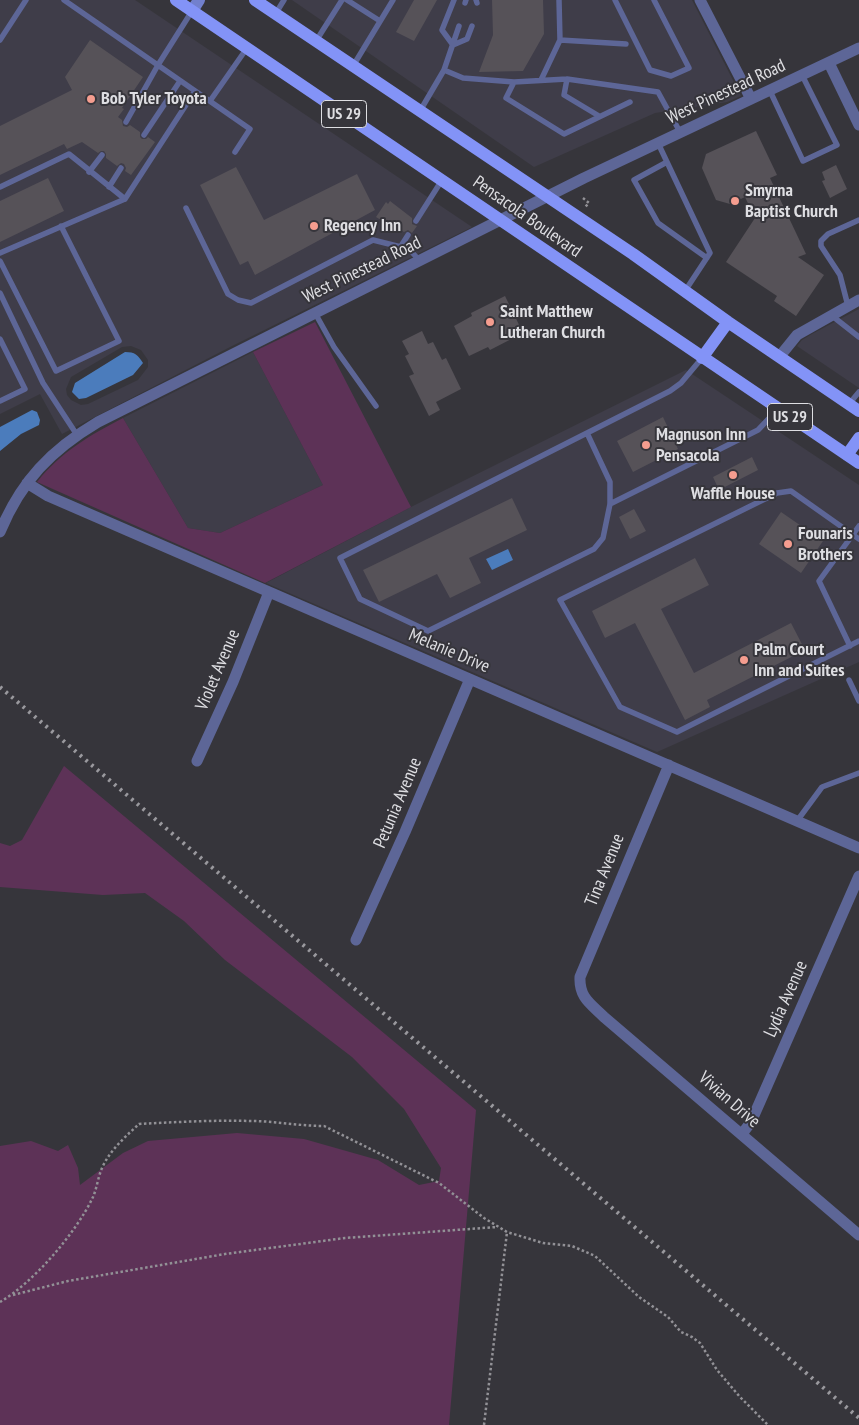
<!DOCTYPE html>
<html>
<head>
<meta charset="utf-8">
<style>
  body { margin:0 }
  canvas { display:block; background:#36353b }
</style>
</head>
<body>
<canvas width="859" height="1425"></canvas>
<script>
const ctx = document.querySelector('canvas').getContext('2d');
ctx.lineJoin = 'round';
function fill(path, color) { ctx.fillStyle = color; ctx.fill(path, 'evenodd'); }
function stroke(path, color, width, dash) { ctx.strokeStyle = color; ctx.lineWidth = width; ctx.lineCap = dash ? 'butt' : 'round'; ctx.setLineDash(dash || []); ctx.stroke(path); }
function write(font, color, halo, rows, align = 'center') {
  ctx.font = font + ' "PT Sans Narrow",sans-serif'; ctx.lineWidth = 4; ctx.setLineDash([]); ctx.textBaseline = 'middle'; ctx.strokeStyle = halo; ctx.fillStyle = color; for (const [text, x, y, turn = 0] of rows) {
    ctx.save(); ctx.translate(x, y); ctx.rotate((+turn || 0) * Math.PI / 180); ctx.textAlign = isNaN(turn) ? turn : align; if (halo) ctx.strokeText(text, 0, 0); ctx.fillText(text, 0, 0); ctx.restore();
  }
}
fill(new Path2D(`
  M0,0H135L472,227L230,347L62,434L40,394L0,414ZM131,346L141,350L148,360V367L138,380L88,404L81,405L71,400L67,395L66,389L71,377L122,347Z
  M292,0H692L741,96L727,102L655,113L534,167Z
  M859,309V388L797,346L802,340L812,334Z
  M253,352L323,485L220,533L188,528L123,418Z
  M686,370L859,485V662L657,752L266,583L411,507Z`), '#3f3d49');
fill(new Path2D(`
  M315,322L411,507L265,583L37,482C61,452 90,435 123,418L188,528L220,533L323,485L253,352Z
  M64,766L476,1110L449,1425H0V1146L31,1141L58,1151L68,1145L78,1168L80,1185L123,1153L148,1141L237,1133L304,1139L378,1160L419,1185L439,1181L441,1168L404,1109L352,1057L225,960L184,921L145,893L103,895L0,887V843L10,846L22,840Z`), '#5d3257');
fill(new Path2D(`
  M125,352C135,352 138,355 143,363L133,375L86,398L79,399L72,392L75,383Z
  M32,410L37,412L40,420L39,425L21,434L0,451V427Z
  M508,549L513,560L492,570L486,559Z`), '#4b7cbc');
fill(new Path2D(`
  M414,0H437L414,41L396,32Z
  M492,0H543L544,34L523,71L479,72L493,35Z
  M90,40L143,77L122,108L124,109L118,117L122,120L123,126L127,127L130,125L140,132V137L142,139H146L148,137L155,142L131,175L125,171L126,168L124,164L121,163L117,166L106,158V154L104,151H101L98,153L82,142L67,149L64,144L0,175V126L72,90L65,77Z
  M756,131L777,175L770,178L806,254L798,257L824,275L796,316L774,301L777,296L726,262L755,218L745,197L730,204L716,200L702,168L706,154Z
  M836,165L847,189L830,198L822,181L825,180L822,172Z
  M236,167L264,220L357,174L375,210L255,275L248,261L240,265L200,185Z
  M48,178L64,211L0,242V201Z
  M390,201L412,218V224L417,226L412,233L408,230L404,232L392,224L391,226L376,217L386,202L388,204Z
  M505,296L523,333L490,350L488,347L469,356L454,326L472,316L471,313Z
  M422,331L428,344L433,342L442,360L446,358L461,389L436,402L440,410L429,416L409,376L414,374L405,356L409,354L402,341Z
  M663,417L678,449L633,472L617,441Z
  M752,457L758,470L719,490L713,477Z
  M512,498L527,530L469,558L481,583L450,598L437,574L379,602L363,570Z
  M634,509L646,531L630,539L619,517Z
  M781,512L823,541L801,573L759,544Z
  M695,558L709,585L661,609L694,673L791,623L805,650L707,700L710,707L685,720L635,623L605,638L592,611Z`), '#565258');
stroke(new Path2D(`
  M583,198L589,203L585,207
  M13,1295L68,1281L225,1254L345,1238L497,1227
  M0,1302C34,1282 76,1233 93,1197C97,1188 98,1177 102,1168C110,1150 125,1137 139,1124C176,1122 213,1120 251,1121C275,1121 299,1126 324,1126L439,1183L484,1218L507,1232L543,1243L572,1246L595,1256L639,1297L668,1317L681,1332L692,1337L700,1343L717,1370L740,1397L768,1425
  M484,1425L507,1232`), '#929196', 2.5, [2.5, 2.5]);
stroke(new Path2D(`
  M64,0L250,129L235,152
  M347,0L380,21
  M476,0L477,3
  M615,0L650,70L671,76L689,68L654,0
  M465,3L466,0
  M276,13L284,0
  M0,40L26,0
  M560,40L626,44
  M316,41L342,0
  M453,45L442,30L454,0
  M453,45L467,39L472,26
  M353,66L393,0
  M444,70L463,78L514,82L567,79L564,95L599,116
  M567,79L658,92L680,132
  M541,80L560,40L559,0
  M514,82L506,98L564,134L630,102
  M770,91L803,161L837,145L802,75
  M210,101L247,48
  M420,111L444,70L459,26
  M126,122L158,65L192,11
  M144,135L180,81
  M658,143L710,253L685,291
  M667,162L634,180L658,223L707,258
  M89,172L102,155
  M0,187L69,154L125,199
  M109,187L121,168
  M186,208L228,294L238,300L251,303L373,240L409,249L420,261
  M416,221L442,180
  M401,246L408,235
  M0,253L125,199L195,91
  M0,261L56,371L119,341L61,226
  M0,293L43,383L77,435
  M848,306L840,275L821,246V241L828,234L859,220
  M315,313L334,347L376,406
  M831,315L859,337
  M0,339L25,389L0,401
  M849,404L859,392
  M587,433L610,482V504L603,538L594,549L428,631L360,599L340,558L670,391L681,383L702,358
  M610,504L758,430L778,409
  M859,539L791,491L777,493L560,600L620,707L677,732L859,641
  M850,646L819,581L859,526
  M849,680L859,701
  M797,821L822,787L859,773`), '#5d6697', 5.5);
stroke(new Path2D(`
  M700,0L751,99
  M829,63L859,125
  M780,356L797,335L859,300
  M27,483L48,496L859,848
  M0,532C21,481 51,450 98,422L584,178L859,48
  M197,761L233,682L269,592
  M669,765L580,977C579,998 591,1004 604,1017L859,1235
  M356,940L405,832L470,679
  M742,1134L751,1122L759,1104L859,876`), '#5d6697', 11);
stroke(new Path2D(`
  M192,11L199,0`), '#7280cd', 12);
stroke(new Path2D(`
  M176,0C404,153 630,310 859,463
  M255,0L633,254L728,322L859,411
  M702,358L728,322
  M847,455L859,438`), '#8393f7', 12);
stroke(new Path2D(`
  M0,687L859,1418`), '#9a999e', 4, [2.5, 5]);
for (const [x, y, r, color] of [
  [91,99,5,"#f59d8f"],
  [735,201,5,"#f59d8f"],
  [314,226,5,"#f59d8f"],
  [490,322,5,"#f59d8f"],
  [646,445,5,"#f59d8f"],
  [733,475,5,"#f59d8f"],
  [788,544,5,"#f59d8f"],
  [744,660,5,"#f59d8f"]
]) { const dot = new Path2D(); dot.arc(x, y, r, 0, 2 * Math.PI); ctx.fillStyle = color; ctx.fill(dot); stroke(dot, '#36353b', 2); }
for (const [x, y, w] of [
  [344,114,45],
  [790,417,45]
]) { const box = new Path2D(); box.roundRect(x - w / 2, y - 13.5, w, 27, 4); ctx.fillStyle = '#36353b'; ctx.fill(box); stroke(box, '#dedee2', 1); }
write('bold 16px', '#dedee2', null, [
  ["US 29",344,114],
  ["US 29",790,417]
]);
write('18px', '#dedee2', '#36353b', [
  ["West Pinestead Road",726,92,-25],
  ["Pensacola Boulevard",527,217,35],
  ["West Pinestead Road",362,270,-26],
  ["Melanie Drive",449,651,23],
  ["Violet Avenue",218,670,-67],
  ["Petunia Avenue",398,803,-67],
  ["Tina Avenue",605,870,-68],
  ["Lydia Avenue",786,999,-66],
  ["Vivian Drive",729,1100,41]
]);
write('bold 18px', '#dedee2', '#36353b', [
  ["Bob Tyler Toyota",101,99],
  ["Smyrna",745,191],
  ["Baptist Church",745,212],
  ["Regency Inn",324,226],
  ["Saint Matthew",500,312],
  ["Lutheran Church",500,333],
  ["Magnuson Inn",656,435],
  ["Pensacola",656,456],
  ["Waffle House",733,494,"center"],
  ["Founaris",798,534],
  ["Brothers",798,555],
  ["Palm Court",754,650],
  ["Inn and Suites",754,671]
], 'left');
</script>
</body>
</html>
